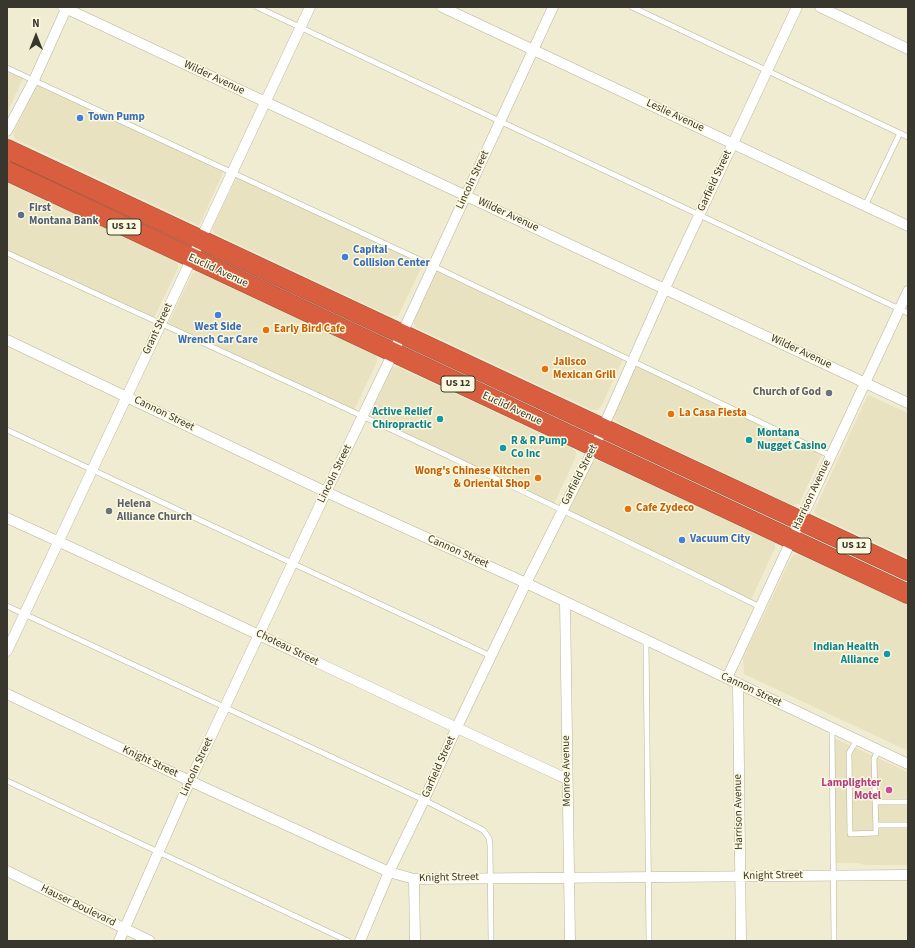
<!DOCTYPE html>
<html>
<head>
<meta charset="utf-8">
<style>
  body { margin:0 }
  #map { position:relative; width:915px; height:948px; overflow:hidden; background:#f0ecd1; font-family:"Source Sans 3",sans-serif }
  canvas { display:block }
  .frame { position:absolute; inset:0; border:8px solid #39372d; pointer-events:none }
  .north { position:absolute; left:16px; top:16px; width:40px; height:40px; -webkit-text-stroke:3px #fdf9de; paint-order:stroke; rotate:0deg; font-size:11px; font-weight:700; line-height:16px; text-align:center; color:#39372d }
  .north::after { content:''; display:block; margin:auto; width:14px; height:18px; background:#39372d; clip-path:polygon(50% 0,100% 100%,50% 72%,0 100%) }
</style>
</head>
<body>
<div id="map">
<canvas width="915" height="948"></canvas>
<div class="frame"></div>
<div class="north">N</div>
</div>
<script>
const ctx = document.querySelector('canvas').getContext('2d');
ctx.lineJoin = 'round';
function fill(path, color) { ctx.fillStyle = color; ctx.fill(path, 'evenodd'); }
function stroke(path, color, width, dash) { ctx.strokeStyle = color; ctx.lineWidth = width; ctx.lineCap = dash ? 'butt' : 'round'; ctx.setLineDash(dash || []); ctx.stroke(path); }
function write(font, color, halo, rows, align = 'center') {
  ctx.font = font + ' "Source Sans 3",sans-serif'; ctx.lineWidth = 3; ctx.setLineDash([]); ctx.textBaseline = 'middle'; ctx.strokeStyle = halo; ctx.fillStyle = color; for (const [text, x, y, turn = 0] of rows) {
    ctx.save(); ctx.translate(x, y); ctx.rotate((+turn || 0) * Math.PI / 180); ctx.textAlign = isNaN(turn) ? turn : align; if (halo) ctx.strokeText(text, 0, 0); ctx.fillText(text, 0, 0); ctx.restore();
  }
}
fill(new Path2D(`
  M7,68L24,76L7,113Z
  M38,82L224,170L199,226L15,139L13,133Z
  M237,176L424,262L398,316H393L384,313L214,233L212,229Z
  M7,182L175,261L178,264V268L153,320L7,253Z
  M437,268L624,357L602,405L597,410H592L415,327L413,320Z
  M197,272L375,354L377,357V362L353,412L167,326L189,280L193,273Z
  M637,363L823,452L799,504L792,505L617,422L612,417Z
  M392,367H398L572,448L576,452L575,459L553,506L368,419Z
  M868,395L908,413V558L816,515L814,511Z
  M597,461L604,463L775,543V548L750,602L568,513L592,462Z
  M799,554L908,605V751L744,674L743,658L790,560L793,555Z
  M832,737L908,772V865H864L859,863H833Z`), '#e8e2c0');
const lane = new Path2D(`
  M257,7L908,313
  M632,7L908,137
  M7,68L433,266L831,456
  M865,206L900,133
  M7,253C259,369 512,482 760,607
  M7,430L491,656
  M7,606L424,800L483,830L489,838L490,845L491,941
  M646,640L649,941
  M832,728L834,941
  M857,740L849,753L850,834L876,833L874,759L878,750
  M7,781L348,941
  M875,802H908
  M876,825H908`);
const street = new Path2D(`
  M63,7L908,403
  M442,7L908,226
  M820,7L908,49
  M7,131L34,80L67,7
  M7,340L326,492L526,583L908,764
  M7,518C194,603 380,693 567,779
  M565,602L570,941
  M7,651L310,7
  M727,678L908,291
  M738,683L741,941
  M7,694L190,781L389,872L414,879L908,875
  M7,871L150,941
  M414,879L415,941
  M119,941L190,781L326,492L393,353L553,7
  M360,941L389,872L424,800L456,729L526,583L594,448L665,288L797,7`);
const highway = new Path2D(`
  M7,149L908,571
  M7,171L908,594`);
stroke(lane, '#b8b49b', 6);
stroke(street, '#b8b49b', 11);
stroke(highway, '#a15039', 20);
stroke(lane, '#fff', 5);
stroke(street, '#fff', 10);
stroke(highway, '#d95e40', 19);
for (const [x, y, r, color] of [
  [80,118,4,"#3f7fe0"],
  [21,215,4,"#5c6f8a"],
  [345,257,4,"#3f7fe0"],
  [218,315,4,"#3f7fe0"],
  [266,330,4,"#e8710a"],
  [545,369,4,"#e8710a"],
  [829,393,4,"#6b7280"],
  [671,414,4,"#e8710a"],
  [440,419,4,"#0f9aa8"],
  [749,440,4,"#0f9aa8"],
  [503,448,4,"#0f9aa8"],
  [538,478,4,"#e8710a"],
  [628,509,4,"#e8710a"],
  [109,511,4,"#6b7280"],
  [682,540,4,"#3f7fe0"],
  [887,654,4,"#0f9aa8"],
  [889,790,4,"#d1479c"]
]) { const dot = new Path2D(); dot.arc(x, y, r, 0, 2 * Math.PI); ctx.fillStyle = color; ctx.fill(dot); stroke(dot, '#fdf9de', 1.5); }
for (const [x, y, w] of [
  [124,227,34],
  [458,384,34],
  [854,546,34]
]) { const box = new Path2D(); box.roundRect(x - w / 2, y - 8, w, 16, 3); ctx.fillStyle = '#fdf9de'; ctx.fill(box); stroke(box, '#39372d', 1); }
write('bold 10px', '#39372d', null, [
  ["US 12",124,227],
  ["US 12",458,384],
  ["US 12",854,546]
]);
write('11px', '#39372d', '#fdf9de', [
  ["Wilder Avenue",214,78,25],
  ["Leslie Avenue",675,116,25],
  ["Lincoln Street",473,180,-65],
  ["Garfield Street",715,181,-65],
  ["Wilder Avenue",508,215,25],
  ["Euclid Avenue",218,271,25],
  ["Grant Street",158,329,-65],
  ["Wilder Avenue",801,352,25],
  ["Euclid Avenue",512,409,25],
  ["Cannon Street",164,414,26],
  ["Lincoln Street",335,474,-64],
  ["Garfield Street",580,475,-63],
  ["Harrison Avenue",812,495,-65],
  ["Cannon Street",458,552,24],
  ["Choteau Street",287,648,26],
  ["Cannon Street",751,690,25],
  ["Knight Street",150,762,25],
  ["Lincoln Street",197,767,-65],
  ["Garfield Street",439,767,-66],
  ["Monroe Avenue",567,771,-91],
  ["Harrison Avenue",739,812,-91],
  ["Knight Street",773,876,-1],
  ["Knight Street",449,878,-1],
  ["Hauser Boulevard",78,906,26]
]);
write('bold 11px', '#366cbe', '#fdf9de', [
  ["Town Pump",88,118],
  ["Capital",353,251],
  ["Collision Center",353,264],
  ["West Side",218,328,"center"],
  ["Wrench Car Care",218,341,"center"],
  ["Vacuum City",690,540]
], 'left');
write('bold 11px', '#4e5e75', '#fdf9de', [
  ["First",29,209],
  ["Montana Bank",29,222]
], 'left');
write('bold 11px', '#c56008', '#fdf9de', [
  ["Early Bird Cafe",274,330],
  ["Jalisco",553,363],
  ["Mexican Grill",553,376],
  ["La Casa Fiesta",679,414],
  ["Wong's Chinese Kitchen",530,472,"right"],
  ["& Oriental Shop",530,485,"right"],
  ["Cafe Zydeco",636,509]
], 'left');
write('bold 11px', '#5b616d', '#fdf9de', [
  ["Church of God",821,393],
  ["Helena",117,505,"left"],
  ["Alliance Church",117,518,"left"]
], 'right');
write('bold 11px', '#0d838f', '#fdf9de', [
  ["Active Relief",432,413],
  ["Chiropractic",432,426],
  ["Montana",757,434,"left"],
  ["Nugget Casino",757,447,"left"],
  ["R & R Pump",511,442,"left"],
  ["Co Inc",511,455,"left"],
  ["Indian Health",879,648],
  ["Alliance",879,661]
], 'right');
write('bold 11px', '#b23c85', '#fdf9de', [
  ["Lamplighter",881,784],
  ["Motel",881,797]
], 'right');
</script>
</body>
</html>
